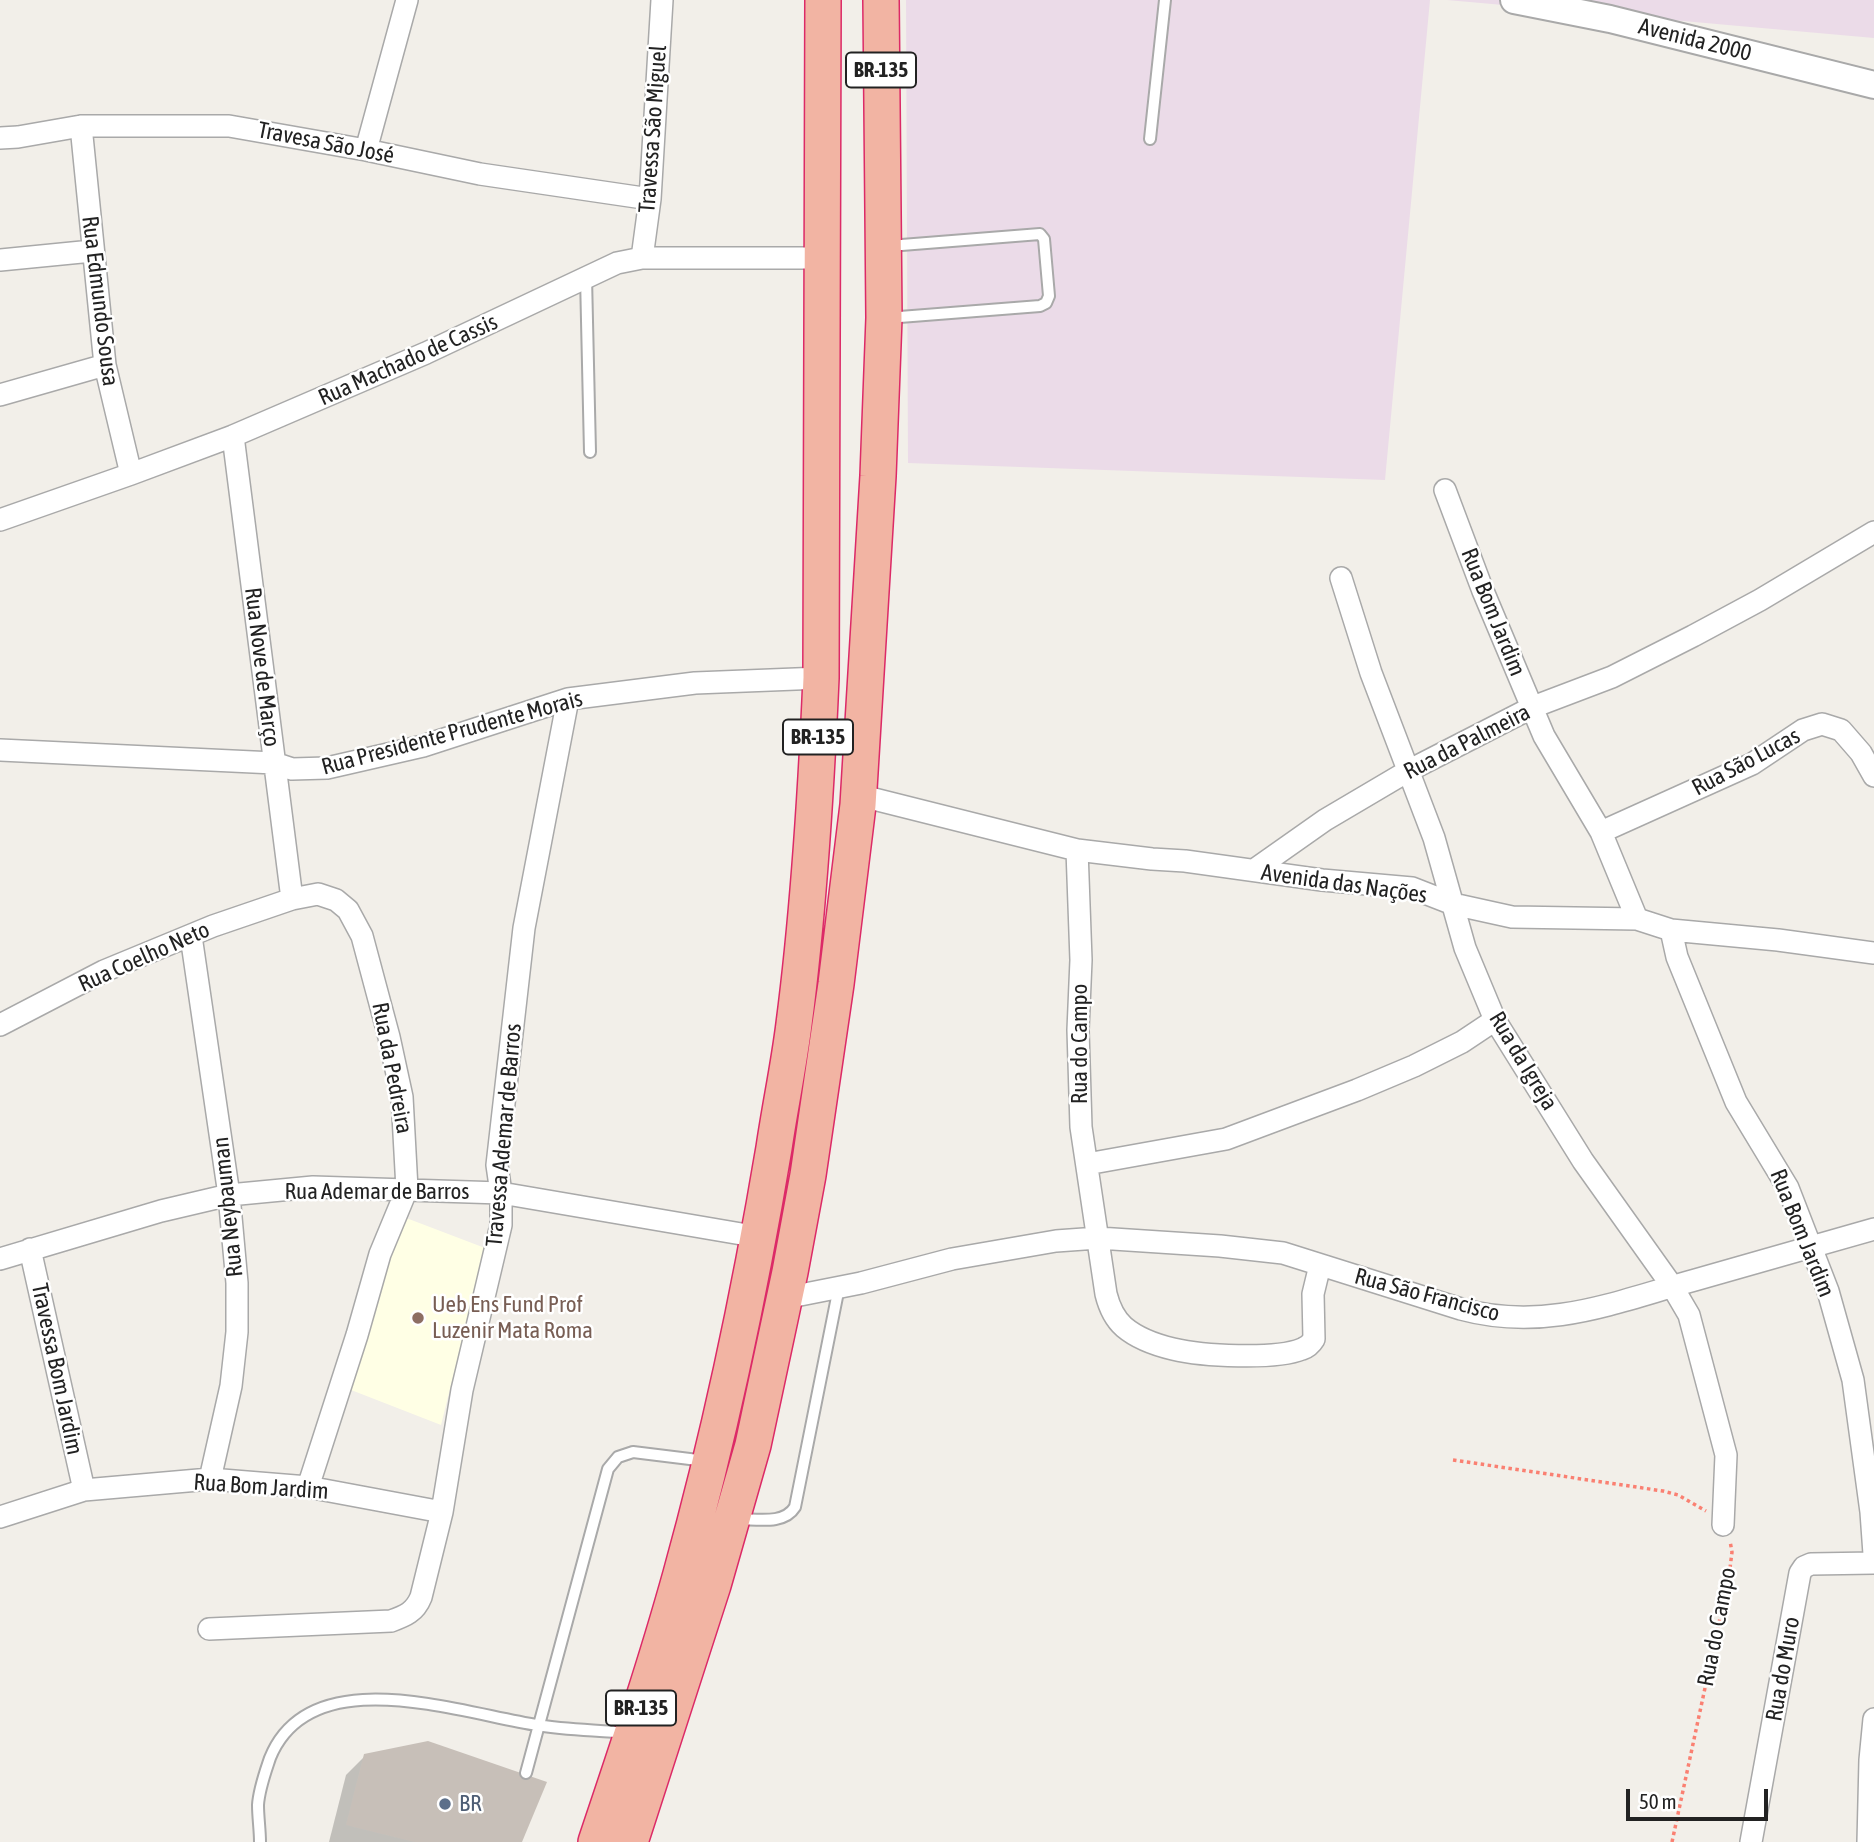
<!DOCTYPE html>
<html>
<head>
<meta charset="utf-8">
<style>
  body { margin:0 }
  #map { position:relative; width:1874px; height:1842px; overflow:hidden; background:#f2efe9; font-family:"Asap Condensed",sans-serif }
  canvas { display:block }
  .scale { position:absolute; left:1626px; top:1789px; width:142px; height:32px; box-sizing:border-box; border:4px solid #222; border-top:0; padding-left:9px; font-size:21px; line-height:24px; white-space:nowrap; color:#222; -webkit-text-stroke:5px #fff; paint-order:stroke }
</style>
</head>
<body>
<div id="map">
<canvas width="1874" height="1842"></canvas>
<div class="scale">50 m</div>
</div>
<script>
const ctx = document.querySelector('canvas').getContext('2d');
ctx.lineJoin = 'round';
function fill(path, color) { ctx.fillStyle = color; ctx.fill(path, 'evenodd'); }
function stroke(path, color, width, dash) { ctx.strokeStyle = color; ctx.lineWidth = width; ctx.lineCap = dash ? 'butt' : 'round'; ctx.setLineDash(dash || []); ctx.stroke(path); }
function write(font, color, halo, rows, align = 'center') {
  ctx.font = font + ' "Asap Condensed",sans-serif'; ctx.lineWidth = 5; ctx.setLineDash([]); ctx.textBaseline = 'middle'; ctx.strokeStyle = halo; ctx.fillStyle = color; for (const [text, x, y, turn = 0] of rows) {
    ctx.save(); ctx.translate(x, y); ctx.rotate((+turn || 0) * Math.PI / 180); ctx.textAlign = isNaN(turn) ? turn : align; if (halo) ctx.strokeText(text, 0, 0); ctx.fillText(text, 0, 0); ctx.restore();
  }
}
fill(new Path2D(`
  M906,0H1430L1385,480L908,463Z
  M1447,0H1874V38Z`), '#ebdbe8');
fill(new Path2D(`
  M401,1216L485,1248L441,1425L346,1388Z`), '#ffffe5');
fill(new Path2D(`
  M365,1756L520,1842H329L346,1775Z`), '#0003');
fill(new Path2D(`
  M428,1741L547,1782L522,1842H415L346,1825L364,1754Z`), '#c7bfb8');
const service = new Path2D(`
  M1150,139L1165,0
  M586,277L590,452
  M887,318L1040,306L1046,303L1049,296L1044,239L1040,234L889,246
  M738,1519C757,1519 784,1525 795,1507L839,1287
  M526,1773L608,1469L618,1457L633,1452L706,1461
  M260,1842C260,1830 258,1817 258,1805C259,1789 265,1773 270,1758C310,1659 459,1713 537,1725C566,1730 597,1730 627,1733`);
const minor = new Path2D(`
  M81,126L105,365L131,474
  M0,138L18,137L81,126H229L366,150L480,174L650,199
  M366,150L407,0
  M642,258L650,199L662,0
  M0,260L92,251
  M0,395L105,365
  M233,436L292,899
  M1445,490L1483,591L1544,736L1601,832L1637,919
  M0,520L131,474L233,436L426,353L617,263L642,258H824
  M1341,578L1371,673L1434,838L1465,948L1495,1020L1583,1161L1672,1286L1689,1315L1726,1455L1723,1525
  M0,750L274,763L292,769L327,768L423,746L568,699L695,683L821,678
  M858,795L1077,850L1152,859L1185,861L1322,880L1412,888L1453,904L1512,917L1637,919L1671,930L1778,940L1874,953
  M1601,832L1752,764L1803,730L1822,724L1841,730L1861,753L1874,776
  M1077,850L1081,960L1078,1030L1081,1127L1106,1294C1109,1306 1115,1319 1124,1327C1137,1338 1156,1345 1173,1349C1202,1356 1275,1360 1302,1349C1308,1347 1311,1344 1314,1339L1313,1294L1320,1265
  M1254,870L1325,820L1408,771L1533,707L1612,677L1693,636L1760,600L1874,532
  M1671,930L1677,957L1736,1102L1788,1188L1828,1291L1853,1380L1871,1512L1874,1554
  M191,936L229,1195L237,1283V1332L231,1386L210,1479
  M0,1025L104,971L213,926L292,899L318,894L336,900L348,910L362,936L389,1037L402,1097L407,1189L380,1254L357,1335L308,1487
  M1087,1164L1226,1139L1357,1090L1414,1066L1462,1042L1495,1020
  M30,1249L84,1490
  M0,1259L161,1211L229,1195L313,1187L501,1193L759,1237
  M785,1298L861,1283L952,1259L1056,1241L1098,1238L1220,1246L1283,1253L1461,1309C1546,1332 1615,1302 1695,1280C1755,1263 1814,1246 1874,1229
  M0,1517L84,1490L210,1479L308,1487L442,1512
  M209,1629L391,1621C405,1616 415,1612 421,1597L442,1512L462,1390L501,1225V1193L497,1165L524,928L568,699
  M1751,1842L1800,1573L1804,1567L1811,1564L1874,1563
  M1868,1842L1870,1760L1874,1719`);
const tertiary = new Path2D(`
  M1514,0L1610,19L1874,85`);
const trunk = new Path2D(`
  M596,1842C626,1753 656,1664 681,1574C720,1434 750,1291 774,1148C780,1107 789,1065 794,1024C809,909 816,794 821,678L823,0
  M630,1842L713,1585L753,1445L790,1272L808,1175L836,984L858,805L878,476L884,318L881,0`);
stroke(service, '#a9a9a9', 14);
stroke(minor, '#a9a9a9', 24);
stroke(tertiary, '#a9a9a9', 30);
stroke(trunk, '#dc2a67', 38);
stroke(new Path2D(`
  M1453,1460L1663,1491L1678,1495L1706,1511
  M1672,1842L1729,1576L1732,1552L1730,1541`), '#fa8072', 3.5, [3.5, 3.5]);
stroke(service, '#fff', 10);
stroke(minor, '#fff', 21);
stroke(tertiary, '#fff', 26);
stroke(trunk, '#f2b4a3', 35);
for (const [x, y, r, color] of [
  [418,1318,7,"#8d6e63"],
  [445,1804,7,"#5c6f8a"]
]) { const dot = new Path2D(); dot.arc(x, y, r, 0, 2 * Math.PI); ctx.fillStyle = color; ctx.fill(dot); stroke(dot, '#fff', 2.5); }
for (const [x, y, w] of [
  [881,70,70],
  [818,737,70],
  [641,1708,70]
]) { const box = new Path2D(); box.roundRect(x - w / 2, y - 17.5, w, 35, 5); ctx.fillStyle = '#fff'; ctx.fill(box); stroke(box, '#222', 2); }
write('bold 21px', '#222', null, [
  ["BR-135",881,70],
  ["BR-135",818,737],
  ["BR-135",641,1708]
]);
write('23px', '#222', '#fff', [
  ["Avenida 2000",1695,40,14],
  ["Travessa São Miguel",653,129,-86],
  ["Travesa São José",326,143,11],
  ["Rua Edmundo Sousa",100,301,83],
  ["Rua Machado de Cassis",408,360,-24],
  ["Rua Bom Jardim",1493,612,68],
  ["Rua Nove de Março",262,667,83],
  ["Rua Presidente Prudente Morais",452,733,-15],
  ["Rua da Palmeira",1467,742,-27],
  ["Rua São Lucas",1746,762,-28],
  ["Avenida das Nações",1344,884,8],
  ["Rua Coelho Neto",144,957,-24],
  ["Rua do Campo",1080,1044,-90],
  ["Rua da Igreja",1523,1061,59],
  ["Rua da Pedreira",392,1068,79],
  ["Travessa Ademar de Barros",504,1135,-85],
  ["Rua Ademar de Barros",377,1192],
  ["Rua Neybauman",228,1207,-96],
  ["Rua Bom Jardim",1802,1233,68],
  ["Rua São Francisco",1427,1295,15],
  ["Travessa Bom Jardim",57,1369,78],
  ["Rua Bom Jardim",261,1487,4],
  ["Rua do Campo",1717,1627,-79],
  ["Rua do Muro",1783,1669,-80]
]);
write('23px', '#785e54', '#fff', [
  ["Ueb Ens Fund Prof",432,1305],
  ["Luzenir Mata Roma",432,1331]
], 'left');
write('23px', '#4e5e75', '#fff', [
  ["BR",459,1804]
], 'left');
</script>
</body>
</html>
